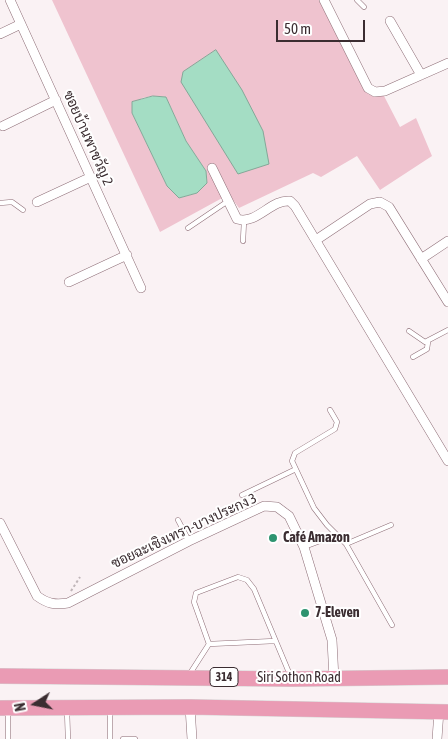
<!DOCTYPE html>
<html>
<head>
<meta charset="utf-8">
<style>
  body { margin:0 }
  #map { position:relative; width:448px; height:739px; overflow:hidden; background:#faf2f4; font-family:"Asap Condensed",sans-serif }
  canvas { display:block }
  .north { position:absolute; left:10px; top:679px; width:50px; height:50px; -webkit-text-stroke:4px #fff; paint-order:stroke; rotate:259deg; font-size:14px; font-weight:700; line-height:20px; text-align:center; color:#3b2d31 }
  .north::after { content:''; display:block; margin:auto; width:18px; height:22px; background:#3b2d31; clip-path:polygon(50% 0,100% 100%,50% 72%,0 100%) }
  .scale { position:absolute; left:276px; top:20px; width:89px; height:22px; box-sizing:border-box; border:2px solid #3b2d31; border-top:0; padding-left:6px; font-size:15px; line-height:18px; white-space:nowrap; color:#3b2d31; -webkit-text-stroke:4px #fff; paint-order:stroke }
</style>
</head>
<body>
<div id="map">
<canvas width="448" height="739"></canvas>
<div class="north">N</div>
<div class="scale">50 m</div>
</div>
<script>
const ctx = document.querySelector('canvas').getContext('2d');
ctx.lineJoin = 'round';
function fill(path, color) { ctx.fillStyle = color; ctx.fill(path, 'evenodd'); }
function stroke(path, color, width, dash) { ctx.strokeStyle = color; ctx.lineWidth = width; ctx.lineCap = dash ? 'butt' : 'round'; ctx.setLineDash(dash || []); ctx.stroke(path); }
function write(font, color, halo, rows, align = 'center') {
  ctx.font = font + ' "Asap Condensed",Sarabun,sans-serif'; ctx.lineWidth = 4; ctx.setLineDash([]); ctx.textBaseline = 'middle'; ctx.strokeStyle = halo; ctx.fillStyle = color; for (const [text, x, y, turn = 0] of rows) {
    ctx.save(); ctx.translate(x, y); ctx.rotate((+turn || 0) * Math.PI / 180); ctx.textAlign = isNaN(turn) ? turn : align; if (halo) ctx.strokeText(text, 0, 0); ctx.fillText(text, 0, 0); ctx.restore();
  }
}
fill(new Path2D(`
  M52,0H319L368,94L384,96L400,127L416,118L432,156L380,190L357,156L321,177L313,173L239,208L209,168L224,197L160,232ZM153,96L166,97L186,141L206,171L207,183L197,193L179,198L167,186L132,113L142,98Z`), '#efc3cf');
const water = new Path2D(`
  M216,50L242,90L263,131L269,164L238,174L181,82L183,72Z
  M153,96L166,97L186,141L206,171L207,183L197,193L179,198L167,186L132,113V102Z`);
fill(water, '#a4ddc4');
stroke(water, '#84a898', 1);
const service = new Path2D(`
  M357,0L364,7
  M0,203L12,202L23,210
  M188,228L228,201
  M243,241L244,221
  M409,331L425,342L448,330
  M413,357L427,349L428,342
  M330,410L337,422L335,429L295,453L292,461L314,508L327,525L346,544L392,625
  M242,495L294,470
  M178,520L189,541
  M346,544L391,525
  M304,547L336,535
  M209,644L275,641
  M189,675L209,644L194,602L196,593L238,577L247,580L254,589L290,675
  M67,710L68,739
  M110,710V739
  M8,711V739
  M123,739H135`);
const minor = new Path2D(`
  M10,0L141,288
  M324,0L368,88L375,92L385,91L448,63
  M390,21L421,75
  M0,34L21,24
  M3,126L56,100
  M212,168L237,219C257,225 271,199 290,201L295,206L448,461
  M37,202L91,177
  M316,240L370,204L380,202L389,207L448,302
  M421,259L448,241
  M69,282L127,255
  M0,523L37,596C48,604 55,605 68,603L189,541L264,506L277,507L289,516L304,547L332,640L334,679
  M190,707L192,739
  M437,739L439,711`);
const trunk = new Path2D(`
  M0,676L292,679L448,677
  M0,708L190,707L448,712`);
stroke(service, '#8e6e77', 5.5);
stroke(minor, '#8e6e77', 10);
stroke(trunk, '#d4d1d2', 16);
stroke(new Path2D(`
  M71,591L80,577`), '#bfb5b8', 2, [2.5, 2.5]);
stroke(service, '#fff', 4.5);
stroke(minor, '#fff', 9);
stroke(trunk, '#ea9bb4', 15);
for (const [x, y, r, color] of [
  [273,538,5,"#2e9470"],
  [305,613,5,"#2e9470"]
]) { const dot = new Path2D(); dot.arc(x, y, r, 0, 2 * Math.PI); ctx.fillStyle = color; ctx.fill(dot); stroke(dot, '#fff', 2); }
for (const [x, y, w] of [
  [224,677,28]
]) { const box = new Path2D(); box.roundRect(x - w / 2, y - 9.5, w, 19, 4); ctx.fillStyle = '#fff'; ctx.fill(box); stroke(box, '#3b2d31', 1); }
write('bold 12px', '#3b2d31', null, [
  ["314",224,677]
]);
write('14px', '#3b2d31', '#fff', [
  ["ซอยบ้านพาขวัญ 2",88,138,66],
  ["ซอยฉะเชิงเทรา-บางประกง 3",184,531,-25],
  ["Siri Sothon Road",299,678]
]);
write('bold 14px', '#3b2d31', '#fff', [
  ["Café Amazon",283,538],
  ["7-Eleven",315,613]
], 'left');
</script>
</body>
</html>
